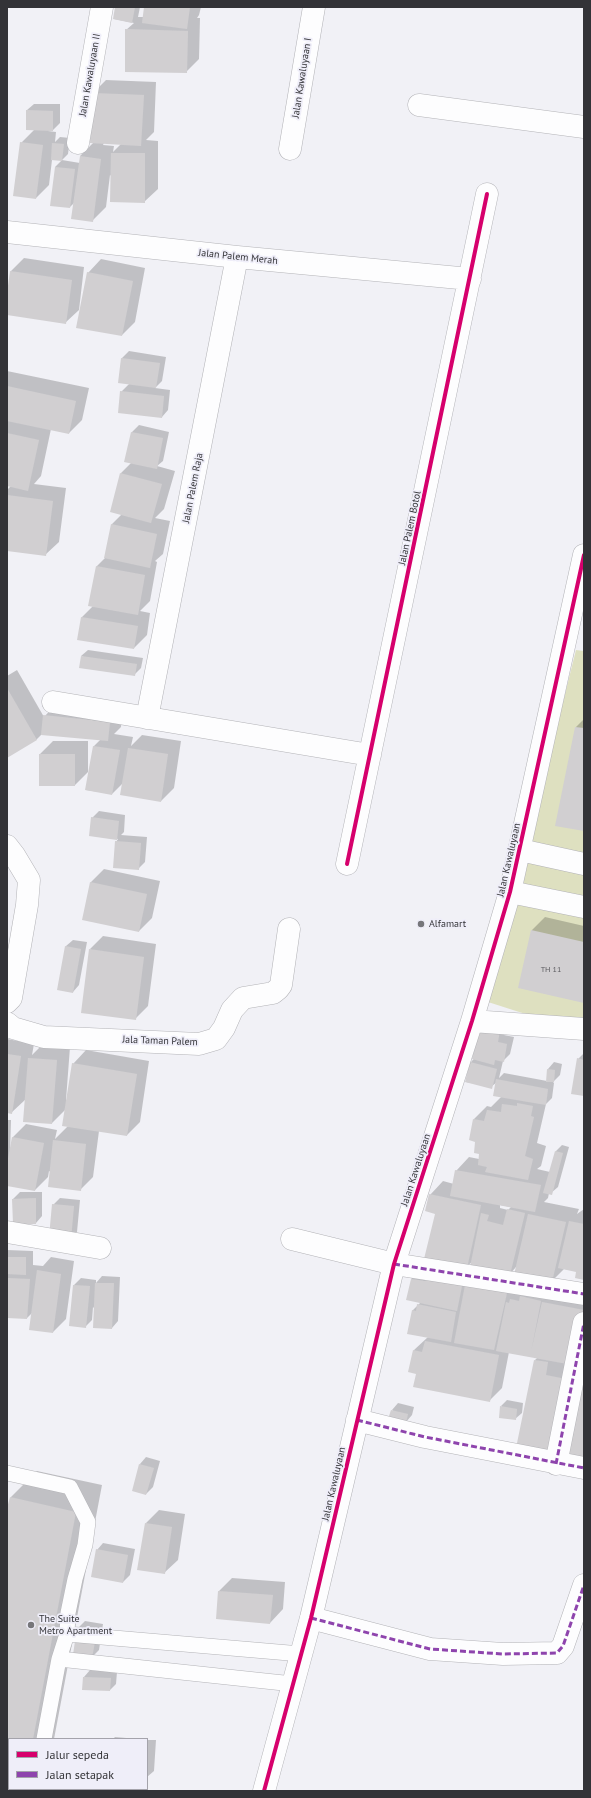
<!DOCTYPE html>
<html>
<head>
<meta charset="utf-8">
<style>
  body { margin:0 }
  #map { position:relative; width:591px; height:1798px; overflow:hidden; background:#f1f1f6; font-family:"PT Sans",sans-serif }
  canvas { display:block }
  .frame { position:absolute; inset:0; border:8px solid #333337; pointer-events:none }
  .legend { position:absolute; left:8px; top:1738px; width:140px; height:52px; box-sizing:border-box; background:#efeef9; border:1px solid #a4a3ab; margin:0; padding:5px 7px; list-style:none; font-size:12px; color:#333337 }
  .legend li { display:flex; align-items:center; gap:8px; height:20px }
  .legend b { width:20px; border:1px solid #a4a3ab }
</style>
</head>
<body>
<div id="map">
<canvas width="591" height="1798"></canvas>
<div class="frame"></div>
<ul class="legend">
<li><b style="height:5px;background:#d6006c"></b>Jalur sepeda</li>
<li><b style="height:5px;background:#8e44ad"></b>Jalan setapak</li>
</ul>
</div>
<script>
const ctx = document.querySelector('canvas').getContext('2d');
ctx.lineJoin = 'round';
function fill(path, color) { ctx.fillStyle = color; ctx.fill(path, 'evenodd'); }
function stroke(path, color, width, dash) { ctx.strokeStyle = color; ctx.lineWidth = width; ctx.lineCap = dash ? 'butt' : 'round'; ctx.setLineDash(dash || []); ctx.stroke(path); }
function write(font, color, halo, rows, align = 'center') {
  ctx.font = font + ' "PT Sans",sans-serif'; ctx.lineWidth = 3.5; ctx.setLineDash([]); ctx.textBaseline = 'middle'; ctx.strokeStyle = halo; ctx.fillStyle = color; for (const [text, x, y, turn = 0] of rows) {
    ctx.save(); ctx.translate(x, y); ctx.rotate((+turn || 0) * Math.PI / 180); ctx.textAlign = isNaN(turn) ? turn : align; if (halo) ctx.strokeText(text, 0, 0); ctx.fillText(text, 0, 0); ctx.restore();
  }
}
fill(new Path2D(`
  M576,650L584,651V1022L541,1019L488,1002Z`), '#dee0c0');
fill(new Path2D(`
  M116,7H140L138,17H144L145,7H201L199,15L197,18H200L199,59L186,72L126,30L134,23L114,19Z
  M106,80L156,82L154,132L146,140L158,141V189L144,202L110,175L106,207L92,221L74,203L70,207L55,167L62,160H52L49,185L36,198L21,143L34,130L27,110L34,104H60V123L53,130L48,131L56,132L55,142L60,137L70,138L68,154L62,160L80,163V156L94,142L93,93ZM104,143L121,144L113,152L114,146L103,145Z
  M24,258L84,267L79,310L65,323L7,314L11,271Z
  M101,259L145,268L135,322L122,335L88,273Z
  M129,351L166,357L162,381L155,388L170,390L168,410L162,417L121,392L130,383L122,358Z
  M7,371L89,388L82,420L69,433L51,429L41,476L34,484L66,488L59,542L45,555L7,550V490L11,486L7,485Z
  M139,425L169,432L163,461L157,466L175,471L164,509L155,518L170,521L163,554L155,561L157,562L150,601L140,611L150,613L147,635L134,648L79,639L82,617L93,606L97,566L105,558L112,524L122,514L121,473L132,462L126,461L132,432Z
  M88,650L143,658L141,668L134,675L81,656Z
  M17,670L44,717L57,703L123,709L121,727L114,734L133,737L131,746L142,735L181,741L174,788L161,801L123,783L112,794L86,790L94,746L101,739L42,734L36,740L7,756V676Z
  M584,719V830L576,727Z
  M53,741H88V772L75,785L40,754Z
  M99,811L125,815L124,832L121,835L147,837L145,862L138,869L116,842L118,839L90,835L92,818Z
  M104,869L160,881L152,918L139,931L83,919L91,882Z
  M545,917L584,926V1002L519,987L532,930Z
  M103,936L156,944L148,1006L135,1019L90,949Z
  M73,940L87,942L79,985L73,992L66,946Z
  M506,1024L504,1035L514,1037L510,1054L503,1061L499,1078L504,1073L547,1081L548,1069L554,1062L562,1064L560,1075L553,1082L554,1083L552,1098L546,1104L537,1143L546,1146L541,1166L537,1169L550,1172L556,1151L562,1145L569,1147L558,1187L551,1193H549L548,1198L544,1202L579,1209L577,1214L584,1209V1279L577,1271L564,1269L552,1281L516,1267L510,1274L472,1262L466,1267L436,1214L430,1195L443,1181L454,1184L456,1171L469,1157L479,1159L480,1153L476,1141L470,1139L474,1119L487,1106L491,1107L502,1096L497,1082L491,1087L466,1082L471,1062ZM500,1205L511,1207L508,1210L500,1208Z
  M7,1039L34,1044L32,1055L42,1045L70,1047L66,1100H67L73,1064L86,1050L149,1061L140,1122L127,1135L99,1131L93,1177L80,1190L49,1171L48,1177L35,1190L7,1185V1120H11L10,1155L13,1137L26,1124L57,1130L55,1139L68,1126L66,1109L52,1123L26,1099L11,1113L7,1112Z
  M584,1053V1095L578,1059Z
  M20,1192H42V1216L36,1223L13,1199Z
  M60,1198L80,1200L77,1232L70,1238L53,1205Z
  M7,1250L33,1251V1265L43,1266L51,1257L74,1261L66,1319L53,1332L32,1313L27,1318L7,1317Z
  M425,1266L584,1295V1462L535,1360L538,1357L509,1352L502,1388L489,1401L417,1373L414,1350L428,1337L412,1311L421,1302L411,1279Z
  M102,1276L120,1277L118,1321L112,1328L93,1307L92,1320L85,1327L74,1285L81,1278L96,1280V1283Z
  M507,1400L523,1403L522,1413L515,1419L501,1406Z
  M398,1403L414,1407L412,1415L406,1422L392,1410Z
  M146,1457L160,1461L153,1487L146,1494L140,1464Z
  M37,1471L102,1485L54,1739H9V1789H30L28,1791H7V1513L11,1497Z
  M159,1510L185,1514L178,1560L164,1573L146,1523Z
  M103,1543L135,1549L130,1575L123,1582L97,1550Z
  M232,1578L285,1582L283,1609L270,1623L217,1618L219,1591Z
  M85,1621L103,1624L99,1650L92,1657L78,1628Z
  M90,1670L117,1672L116,1684L110,1690L84,1677Z
  M115,1737L138,1739H113Z
  M147,1740H156L154,1771L147,1777Z
  M75,1789H123L122,1791H75Z`), '#0003');
fill(new Path2D(`
  M115,7H135L132,23L113,19Z
  M144,7H190L187,29L142,23Z
  M125,29L188,31L187,73L125,72Z
  M92,93L144,95L141,146L90,143Z
  M26,110L53,111V131L26,130Z
  M20,142L43,145L36,199L13,196Z
  M52,143L64,144L62,161L51,160Z
  M111,153H145V203L110,202Z
  M80,156L101,159L93,222L71,219Z
  M55,167L75,169L70,208L50,206Z
  M10,271L72,280L66,324L7,315V293Z
  M87,272L133,281L122,336L76,328Z
  M121,358L160,363L156,388L118,383Z
  M7,386L76,401L69,434L7,421Z
  M120,391L164,396L162,418L118,413Z
  M131,432L163,438L157,469L124,462Z
  M7,433L39,440L28,491L7,486Z
  M120,473L162,484L151,523L110,512Z
  M7,495L53,501L46,556L7,551Z
  M111,524L157,534L150,568L104,558Z
  M96,566L145,575L138,615L88,606Z
  M81,617L138,626L134,649L77,640Z
  M81,656L137,664L135,676L79,668Z
  M7,688L37,740L7,758Z
  M43,715L110,722L108,741L41,735Z
  M575,727L584,728V831L555,826Z
  M93,746L120,750L112,795L85,790Z
  M128,748L168,754L161,802L120,795Z
  M39,754H75V786H39Z
  M91,817L119,821L117,840L89,836Z
  M115,841L141,843L139,870L113,868Z
  M90,882L147,894L139,932L82,920Z
  M531,930L584,942V1003L518,988Z
  M65,946L81,949L73,993L57,990Z
  M89,949L144,957L136,1020L81,1013Z
  M480,1026L500,1030L498,1042L507,1044L504,1062L495,1060L494,1065L472,1059Z
  M7,1054L21,1056L12,1114L7,1113Z
  M28,1058L57,1060L52,1124L23,1122Z
  M577,1058L584,1060V1096L571,1094Z
  M470,1062L497,1069L492,1089L465,1082Z
  M72,1063L137,1074L127,1136L62,1126Z
  M547,1069L555,1070L554,1082H546Z
  M496,1079L548,1089L546,1105L493,1096Z
  M517,1103L533,1106L531,1116L534,1117L525,1156L533,1159L528,1180L485,1172L487,1167L478,1165L479,1154L474,1153L475,1142L469,1140L473,1119L484,1121L487,1110L501,1112L502,1104L517,1106Z
  M12,1137L44,1143L35,1191L7,1186V1164Z
  M53,1140L86,1144L81,1191L48,1187Z
  M555,1151L563,1153L552,1195L543,1193Z
  M455,1170L541,1185L535,1212L450,1196Z
  M429,1194L481,1205L467,1268L424,1259L435,1214L425,1211Z
  M36,1198V1224H13L12,1199Z
  M52,1204L74,1206L71,1239L49,1237Z
  M507,1209L525,1213L510,1275L470,1267L481,1213L489,1215L487,1221L503,1225Z
  M528,1214L566,1222L552,1282L514,1275Z
  M569,1221L584,1224V1280L575,1278L576,1272L558,1268Z
  M7,1257H26V1275L7,1274Z
  M37,1270L61,1274L53,1333L29,1330Z
  M7,1278L30,1279L27,1319L7,1318Z
  M411,1279L425,1281L426,1279L462,1286L457,1311L406,1300Z
  M95,1283H114L112,1329L93,1328Z
  M73,1285L90,1286L86,1328L69,1326Z
  M465,1285L507,1293L494,1350L454,1343Z
  M520,1296L541,1301L531,1352L542,1302L584,1310L573,1365L496,1351L506,1302L509,1303L510,1299L519,1301Z
  M417,1304L456,1312L451,1342L407,1334L412,1310L416,1311Z
  M425,1341L499,1355L490,1402L413,1387L416,1374L408,1372L413,1350L422,1352Z
  M534,1360L548,1362L546,1375L571,1380L555,1457L516,1448Z
  M584,1367V1463L562,1458Z
  M500,1406L517,1409L516,1420L499,1418Z
  M391,1410L408,1414L406,1423L388,1419Z
  M139,1464L154,1468L146,1495L132,1491Z
  M10,1497L76,1512L33,1739H9V1789H24V1791H7V1508Z
  M145,1523L172,1527L165,1574L137,1570Z
  M96,1549L128,1555L123,1583L91,1577Z
  M218,1591L273,1595L270,1624L216,1619Z
  M77,1627L97,1631L92,1658L73,1655Z
  M83,1677L111,1678L110,1691L82,1690Z`), '#d1cfd1');
const lane = new Path2D(`
  M7,1473L70,1487L88,1522L85,1545L75,1579L68,1613L67,1634L59,1659L44,1739
  M67,1634L301,1654
  M59,1659L293,1684
  M33,1791L34,1789`);
const street = new Path2D(`
  M419,105L584,127
  M78,143L102,7
  M290,149L314,7
  M7,232L237,257L470,279
  M53,702L370,755
  M147,718L237,257
  M7,846L14,855L29,880L27,905L11,998L7,1002
  M520,850L584,864
  M347,864L487,194
  M510,892L584,907
  M472,1021L584,1029
  M7,1023L13,1028L44,1037L199,1044L216,1039L224,1028L232,1010L243,998L273,993L278,989L281,985L289,929
  M7,1232L100,1248
  M292,1239L394,1264L584,1294
  M357,1420L425,1437L584,1468
  M556,1464L584,1323
  M311,1618L430,1649L503,1654L557,1653L563,1646L584,1585
  M264,1791L311,1618L394,1264L472,1021L510,892L584,555`);
stroke(lane, '#b3b3b7', 16);
stroke(street, '#b3b3b7', 23);
stroke(lane, '#fdfdfe', 15);
stroke(street, '#fdfdfe', 22);
stroke(new Path2D(`
  M394,1264L584,1294
  M357,1420L425,1437L584,1468
  M556,1464L584,1323
  M311,1618L430,1649L503,1654L557,1653L563,1646L584,1585`), '#8e44ad', 3, [6, 3]);
stroke(new Path2D(`
  M347,864L487,194
  M264,1791L311,1618L394,1264L472,1021L510,892L584,555`), '#d6006c', 4);
for (const [x, y, r, color] of [
  [421,924,4,"#76767a"],
  [31,1625,4,"#76767a"]
]) { const dot = new Path2D(); dot.arc(x, y, r, 0, 2 * Math.PI); ctx.fillStyle = color; ctx.fill(dot); stroke(dot, '#efeef9', 1.5); }
write('8px', '#5a5a5e', null, [
  ["TH 11",551,970]
]);
write('10px', '#333337', '#efeef9', [
  ["Jalan Kawaluyaan II",90,75,-80],
  ["Jalan Kawaluyaan I",302,78,-81],
  ["Jalan Palem Merah",238,257,6],
  ["Jalan Palem Raja",193,488,-79],
  ["Jalan Palem Botol",410,528,-78],
  ["Jalan Kawaluyaan",509,860,-77],
  ["Jala Taman Palem",160,1041,2],
  ["Jalan Kawaluyaan",416,1170,-72],
  ["Jalan Kawaluyaan",334,1484,-77]
]);
write('10px', '#333337', '#efeef9', [
  ["Alfamart",429,924],
  ["The Suite",39,1619],
  ["Metro Apartment",39,1631]
], 'left');
</script>
</body>
</html>
